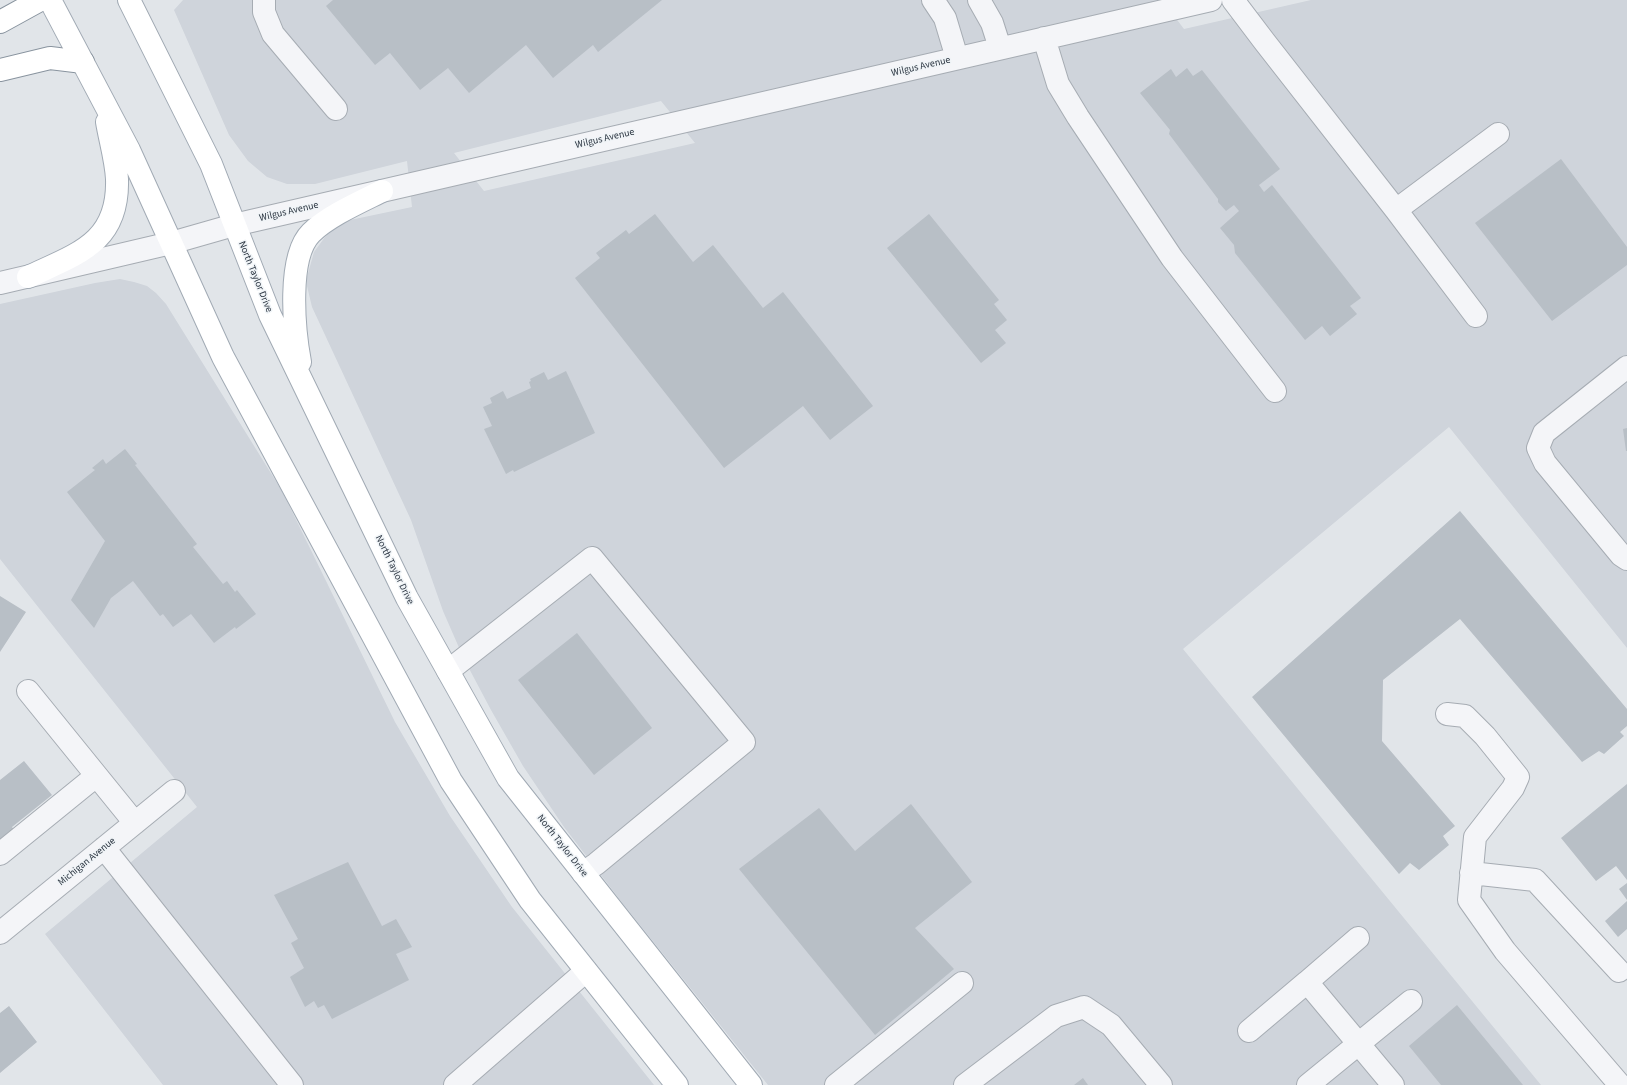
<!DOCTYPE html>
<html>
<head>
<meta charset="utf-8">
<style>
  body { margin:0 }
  canvas { display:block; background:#e1e5e9 }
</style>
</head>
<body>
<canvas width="1627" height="1085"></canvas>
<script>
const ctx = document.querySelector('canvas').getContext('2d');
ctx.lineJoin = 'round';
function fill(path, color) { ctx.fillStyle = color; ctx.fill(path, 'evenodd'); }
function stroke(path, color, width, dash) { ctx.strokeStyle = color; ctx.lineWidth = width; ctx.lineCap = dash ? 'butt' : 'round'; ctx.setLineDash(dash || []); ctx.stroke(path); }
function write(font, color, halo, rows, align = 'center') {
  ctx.font = font + ' "Source Sans 3",sans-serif'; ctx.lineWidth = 3; ctx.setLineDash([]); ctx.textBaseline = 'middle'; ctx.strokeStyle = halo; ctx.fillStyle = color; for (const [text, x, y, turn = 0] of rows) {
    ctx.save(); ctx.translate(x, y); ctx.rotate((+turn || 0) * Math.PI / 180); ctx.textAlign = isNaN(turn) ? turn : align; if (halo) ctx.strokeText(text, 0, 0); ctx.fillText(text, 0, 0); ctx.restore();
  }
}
fill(new Path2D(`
  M183,0H1162L1184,29L1311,0H1627V648L1449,427L1183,649L1541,1085H768L624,905L564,827L523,766L491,710L464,659L443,611L411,520L312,307L307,286V277L314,252L325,237L336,227L350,220L412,207L407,161L315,184H287L267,177L248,161L229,135L174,10ZM661,101L695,143L484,191L454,153Z
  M120,279L134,282L147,286L156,293L166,304L282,491L395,722L450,816L512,907L654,1085H163L45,934L197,807L0,559V304L95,283Z`), '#cfd4db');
fill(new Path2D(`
  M333,0H662L598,52L593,45L553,78L526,45L469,93L448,68L420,90L390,53L375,65L326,6Z
  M1187,68L1193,76L1202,70L1280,169L1259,185L1264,192L1272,185L1361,298L1350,306L1357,314L1330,336L1322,326L1305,340L1235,253L1234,245L1220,228L1239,211L1234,205L1226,211L1218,202V199L1169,134L1170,130L1140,93L1171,69L1176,77Z
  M1561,159L1627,247V265L1552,321L1475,223Z
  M655,214L693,262L713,245L763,308L783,292L873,406L830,440L803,406L724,468L575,278L600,258L596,253L626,230L629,234Z
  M929,214L999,300L994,304L1007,320L995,330L1006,343L981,363L887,248Z
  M566,371L595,433L514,472L513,470L506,474L484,429L492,426L483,407L492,403L490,398L503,391L507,399L531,388L529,382L531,381L530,379L544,372L548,380Z
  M1627,428V451H1626L1623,429Z
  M125,449L137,464L135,465L197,544L193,547L223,584L227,581L235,592L237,590L256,614L236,629L235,627L214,643L191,614L173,627L163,614L160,616L133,581L111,598L94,628L71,600L105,541L67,492L95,470L92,468L103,459L106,464Z
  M1460,511L1627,709V726L1620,732L1624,736L1604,754L1599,751L1582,762L1460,619L1383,680L1382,741L1455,826L1443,836L1449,845L1419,870L1410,863L1399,874L1252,697Z
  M0,596L26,612L0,652Z
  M577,633L652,728L594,775L518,680Z
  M24,761L52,795L12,827L15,832L0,844V780Z
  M1627,784V880L1616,866L1596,881L1561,838Z
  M911,804L972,882L915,928L954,969L875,1035L739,869L819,808L855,851Z
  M348,862L382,926L396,919L412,947L396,954L409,980L332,1019L324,1005L318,1008L314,1001L305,1007L290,977L304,968L291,943L298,939L274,895Z
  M1627,883V900L1619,889Z
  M1627,901V929L1618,937L1605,921Z
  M1457,1005L1523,1085H1441L1409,1046Z
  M9,1006L37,1042L0,1073V1013Z
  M1083,1078L1088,1085H1074Z`), '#b8bfc6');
const minor = new Path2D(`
  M264,0V12L273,34L336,109
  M933,0L945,18L957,58
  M979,0L992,23L1000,48
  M1233,0L1264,41L1396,210L1476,316
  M1044,38L1058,84L1078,117L1172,258L1275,391
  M1396,210L1498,134
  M0,283L171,243L234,225L1211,0
  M1627,367L1544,433L1538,448L1545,463L1621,555L1627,559
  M448,671L592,558L744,742L596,864L583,873
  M28,691L135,823
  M1447,714L1465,716L1485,736L1518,777L1513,788L1475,837L1469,900L1505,951L1620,1085
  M104,848L292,1085
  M0,854L96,776
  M1471,873L1535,880L1619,971
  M0,933L174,791
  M1307,982L1358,938
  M1249,1031L1307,982L1393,1085
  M455,1085L586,971
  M836,1085L962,983
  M965,1085L1056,1016L1084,1007L1111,1025L1161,1085
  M1308,1085L1411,1001`);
const major = new Path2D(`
  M50,0L129,150L223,357L451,781L530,900L677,1085
  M129,0L211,164L270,315L407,598L508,778L751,1085
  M28,277C77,254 119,243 117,179C116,160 110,140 107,122
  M300,362C294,330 287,257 311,233C328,216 360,202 382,191`);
const highway = new Path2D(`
  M0,22L40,0
  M0,70L50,58L83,62`);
stroke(minor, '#a6acb3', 24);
stroke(major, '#a1aab4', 24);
stroke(highway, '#89949f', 24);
stroke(minor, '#f4f5f8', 22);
stroke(major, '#fff', 22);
stroke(highway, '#fff', 22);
write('10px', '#2a3440', '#f0f4f7', [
  ["Wilgus Avenue",921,67,-13],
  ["Wilgus Avenue",605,139,-13],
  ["Wilgus Avenue",289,212,-13],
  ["North Taylor Drive",255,277,68],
  ["North Taylor Drive",394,570,64],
  ["North Taylor Drive",562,846,52],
  ["Michigan Avenue",87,862,-39]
]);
</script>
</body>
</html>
